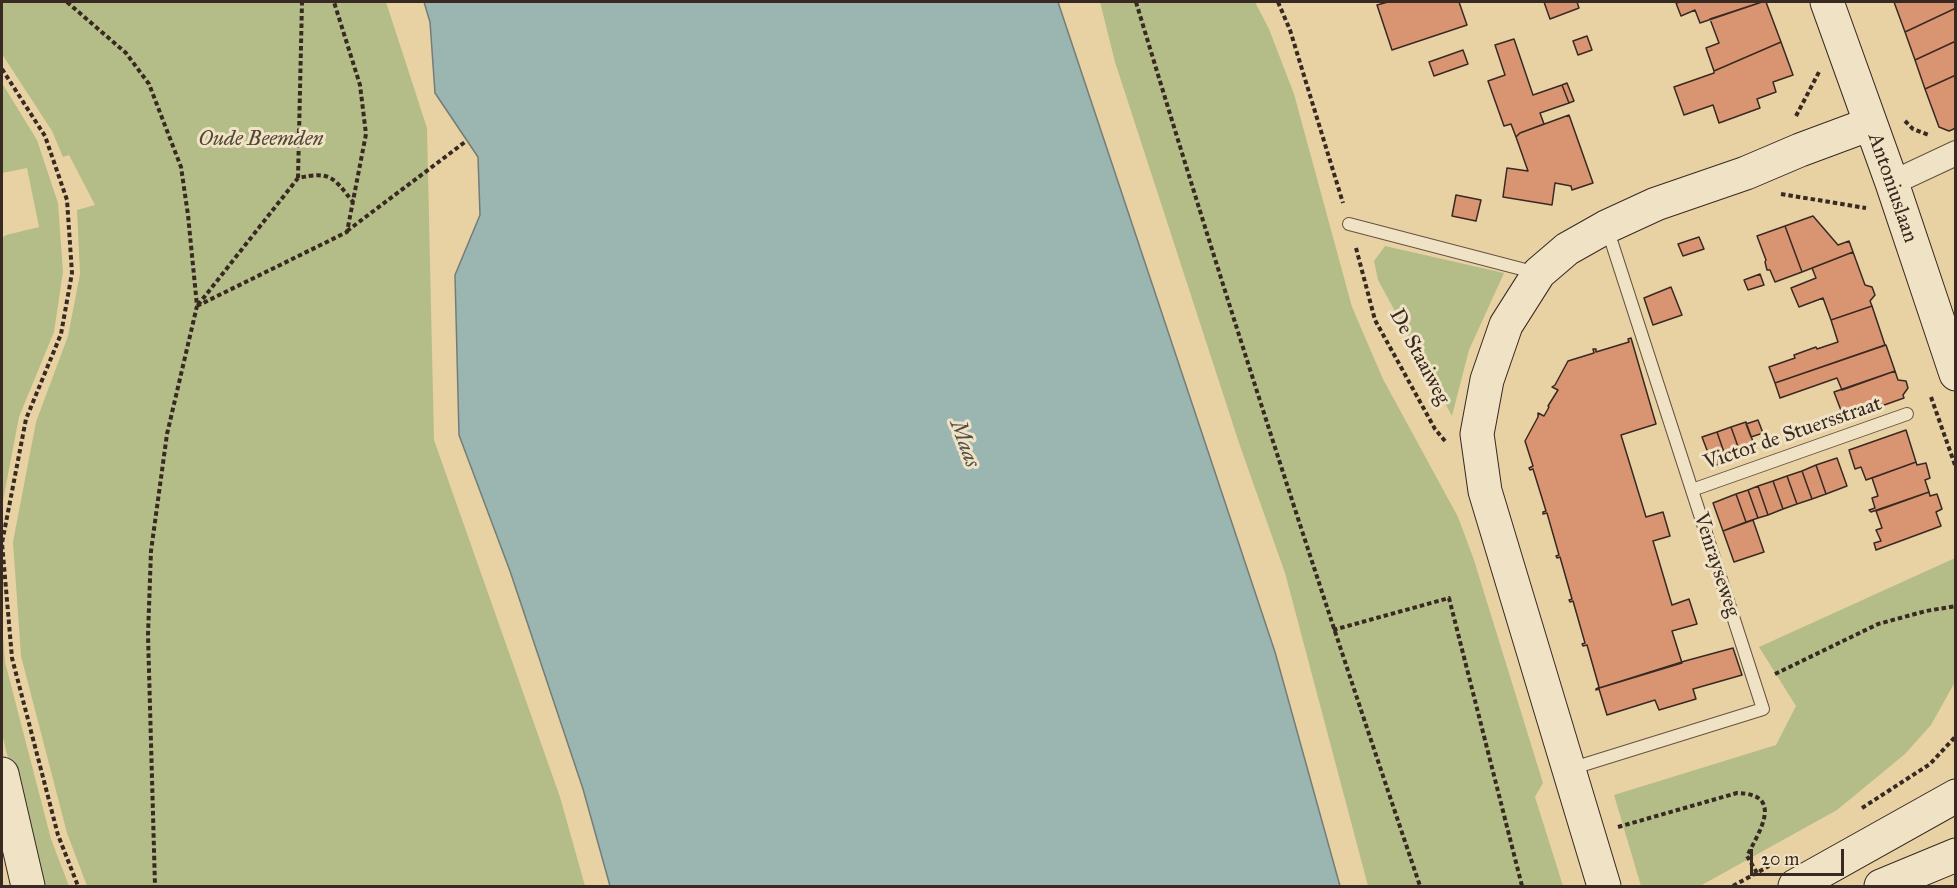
<!DOCTYPE html>
<html>
<head>
<meta charset="utf-8">
<style>
  body { margin:0 }
  #map { position:relative; width:1957px; height:888px; overflow:hidden; background:#e8d2a4; font-family:"IM FELL Great Primer",serif }
  canvas { display:block }
  .frame { position:absolute; inset:0; border:3px solid #382923; pointer-events:none }
  .scale { position:absolute; left:1750px; top:849px; width:94px; height:27px; box-sizing:border-box; border:3px solid #382923; border-top:0; padding-left:8px; font-size:18px; line-height:21px; white-space:nowrap; color:#382923; -webkit-text-stroke:4px #f0e2c4; paint-order:stroke }
</style>
</head>
<body>
<div id="map">
<canvas width="1957" height="888"></canvas>
<div class="frame"></div>
<div class="scale">20 m</div>
</div>
<script>
const ctx = document.querySelector('canvas').getContext('2d');
ctx.lineJoin = 'round';
function fill(path, color) { ctx.fillStyle = color; ctx.fill(path, 'evenodd'); }
function stroke(path, color, width, dash) { ctx.strokeStyle = color; ctx.lineWidth = width; ctx.lineCap = dash ? 'butt' : 'round'; ctx.setLineDash(dash || []); ctx.stroke(path); }
function write(font, color, halo, rows, align = 'center') {
  ctx.font = font + ' "IM FELL Great Primer",serif'; ctx.lineWidth = 6; ctx.setLineDash([]); ctx.textBaseline = 'middle'; ctx.strokeStyle = halo; ctx.fillStyle = color; for (const [text, x, y, turn = 0] of rows) {
    ctx.save(); ctx.translate(x, y); ctx.rotate((+turn || 0) * Math.PI / 180); ctx.textAlign = isNaN(turn) ? turn : align; if (halo) ctx.strokeText(text, 0, 0); ctx.fillText(text, 0, 0); ctx.restore();
  }
}
fill(new Path2D(`
  M2,2H386L427,128L434,440L560,797L585,886H87L67,833L21,656L13,542L36,422L68,336L80,274L77,210L95,205L69,155L63,157L52,131L2,54Z
  M1100,2H1255L1269,29L1294,94L1352,307L1383,379L1458,517L1474,560L1543,783L1535,797L1563,886H1368L1285,573L1239,443L1115,62Z
  M2,83L37,140L58,203L63,272L54,332L19,417L2,506V238L6,235L39,227L27,168L2,173Z
  M1385,246L1504,273L1469,350L1452,416L1378,280L1374,261Z
  M1955,558V682L1931,725L1905,754L1837,810L1700,886H1641L1614,795L1776,745L1796,706L1759,647Z
  M2,623L5,662L51,839L69,886H40L2,734Z`), '#b4bd87');
const water = new Path2D(`
  M424,2H1058L1275,652L1340,886H610L583,789L510,571L459,435L455,275L480,215L478,157L435,93L430,22Z`);
fill(water, '#9bb5b1');
stroke(water, '#737d78', 1.5);
const building = new Path2D(`
  M1388,2H1459L1467,25L1392,50L1377,5Z
  M1544,2H1577L1579,8L1550,19Z
  M1681,2H1762L1700,23L1695,10L1681,16L1676,3Z
  M1762,2H1766L1781,42L1714,71L1706,48L1719,43L1710,19Z
  M1894,2H1956V8L1905,32Z
  M1956,8V41L1915,60L1905,32Z
  M1587,36L1592,50L1578,55L1573,41Z
  M1514,39L1533,95L1562,85L1569,103L1540,113L1544,124L1520,133L1516,137L1511,124L1504,126L1488,81L1505,75L1495,45Z
  M1956,41V75L1925,89L1915,60Z
  M1781,42L1793,75L1773,82L1776,92L1757,99L1760,108L1719,123L1713,105L1684,115L1674,87L1714,73V71Z
  M1463,50L1468,64L1434,76L1429,62Z
  M1956,75V128L1949,131L1939,127L1925,89Z
  M1567,83L1574,101L1569,103L1562,85Z
  M1569,115L1593,183L1572,190L1571,186L1555,183L1552,205L1503,197L1507,168L1528,171L1516,137L1520,133Z
  M1456,195L1481,200L1476,221L1452,216Z
  M1813,216L1838,245L1849,241L1853,252L1802,272L1785,226Z
  M1785,226L1802,272L1775,282L1770,270H1767L1765,262L1766,260L1757,236Z
  M1699,237L1704,249L1683,256L1678,244Z
  M1853,252L1865,285L1872,287L1875,295L1870,301L1872,306L1831,320L1823,298L1799,307L1791,288L1816,278L1812,268Z
  M1760,274L1764,285L1748,290L1744,280Z
  M1671,287L1682,315L1653,325L1644,298Z
  M1872,306L1885,345L1775,383L1769,367L1795,358L1794,355L1816,347L1817,349L1838,342L1831,320Z
  M1631,338L1656,424L1621,435L1646,517L1663,512L1670,536L1653,541L1672,605L1689,599L1697,624L1672,631L1682,663L1596,689L1599,687L1587,645L1583,646L1582,644L1585,643L1573,601L1570,602L1569,600L1572,599L1560,557L1557,558L1556,556L1559,555L1547,513L1543,514V512L1546,511L1533,469L1530,470L1529,468L1533,466L1525,441L1538,417V413L1544,416L1549,407L1548,406L1558,390L1552,387L1555,385L1568,361L1594,353L1593,349H1596V352L1629,342L1628,339Z
  M1886,345L1895,371L1842,390L1837,378L1780,398L1775,383Z
  M1895,371L1898,380L1906,381L1908,388L1903,395L1904,398L1828,425L1826,419L1842,413L1834,392Z
  M1758,420L1763,433L1751,437L1746,424Z
  M1746,422L1756,450L1741,455L1731,427Z
  M1731,427L1741,455L1727,461L1717,432Z
  M1906,430L1916,462L1866,480L1861,467L1855,469L1849,450Z
  M1717,432L1727,461L1713,466L1702,437Z
  M1837,458L1847,486L1826,494L1816,465Z
  M1916,462L1917,465L1926,463L1930,478L1925,480L1929,492L1871,512L1869,510L1875,508L1872,498L1878,496L1872,478Z
  M1816,465L1826,494L1812,499L1802,471Z
  M1802,471L1812,499L1797,504L1787,476Z
  M1787,476L1797,504L1783,509L1773,481Z
  M1773,481L1783,509L1768,515L1758,486Z
  M1758,486L1768,515L1758,518L1748,490Z
  M1748,490L1758,518L1746,522L1736,494Z
  M1929,492L1930,496L1937,494L1942,509L1936,512L1941,526L1876,550L1874,543L1881,541L1876,530L1882,528L1876,511Z
  M1736,494L1746,522L1723,531L1713,503Z
  M1753,520L1764,552L1734,562L1723,531Z
  M1733,648L1742,675L1693,689L1696,699L1659,710L1655,700L1607,715L1599,689L1596,690V689L1685,661Z`);
fill(building, '#d99571');
stroke(building, '#382923', 1.5);
const lane = new Path2D(`
  M1349,224L1537,273
  M1692,490L1907,414
  M1570,769L1763,709L1607,228`);
const street = new Path2D(`
  M1892,183L1956,153`);
const secondary = new Path2D(`
  M1827,2L1892,183L1956,374
  M2,774L28,886
  M1604,886L1485,491L1477,434L1487,380L1506,325L1539,273L1567,249L1606,227L1656,204L1746,173L1800,150L1870,124
  M1795,886L1956,796
  M1881,886L1956,855`);
stroke(lane, '#645343', 14);
stroke(street, '#645343', 26);
stroke(secondary, '#382923', 35);
stroke(new Path2D(`
  M67,2L126,53L149,84L181,167L188,215L197,306L167,434L151,551L148,635L155,886
  M1136,2C1225,298 1321,593 1420,886
  M1278,2L1290,30L1343,203
  M2,69L45,136L67,200L72,273L61,334L26,419L2,543L12,658L58,835L78,886
  M1796,116L1819,72
  M1905,121L1913,129L1929,135
  M298,178L302,2
  M1781,194L1866,208
  M347,231L465,142
  M1356,248L1375,320L1435,429L1445,441
  M198,305L298,178C331,171 333,177 353,202
  M197,306L347,232L366,134L360,85L334,2
  M1931,397L1956,468
  M1333,630L1449,598L1522,886
  M1775,674L1878,624L1926,611L1956,606
  M1862,808L1930,764L1956,736
  M1618,827L1737,793C1785,794 1759,832 1747,856L1757,873
  M1733,886L1769,866`), '#382923', 4, [4.5, 3]);
stroke(lane, '#f0e2c4', 12);
stroke(street, '#f0e2c4', 24);
stroke(secondary, '#f0e2c4', 33);
write('italic 21px', '#514737', '#f0e2c4', [
  ["Oude Beemden",261,140]
]);
write('21px', '#382923', '#f0e2c4', [
  ["Antoniuslaan",1892,188,71],
  ["De Staaiweg",1419,357,62],
  ["Victor de Stuersstraat",1793,434,-19],
  ["Venrayseweg",1716,565,72]
]);
write('italic 22px', '#514c46', '#f0e2c4', [
  ["Maas",964,444,70]
]);
</script>
</body>
</html>
